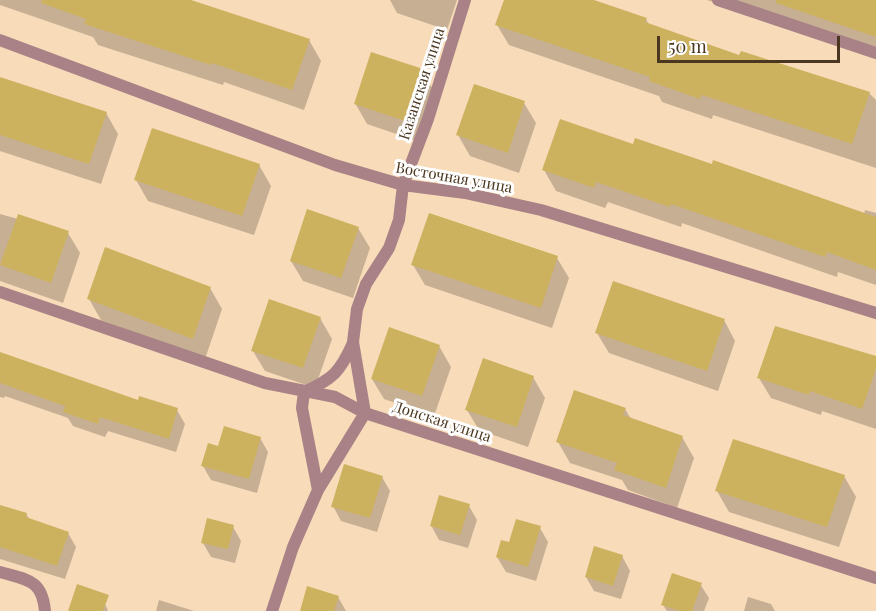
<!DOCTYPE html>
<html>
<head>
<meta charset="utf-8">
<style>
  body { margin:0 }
  #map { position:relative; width:876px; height:611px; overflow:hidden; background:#f8dbb8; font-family:"Playfair Display",serif }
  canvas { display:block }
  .scale { position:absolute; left:657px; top:36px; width:183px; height:27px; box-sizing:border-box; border:3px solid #4b371f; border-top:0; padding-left:8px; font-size:18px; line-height:21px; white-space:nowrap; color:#4b371f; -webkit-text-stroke:4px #fff; paint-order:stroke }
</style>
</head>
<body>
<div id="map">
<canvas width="876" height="611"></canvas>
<div class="scale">50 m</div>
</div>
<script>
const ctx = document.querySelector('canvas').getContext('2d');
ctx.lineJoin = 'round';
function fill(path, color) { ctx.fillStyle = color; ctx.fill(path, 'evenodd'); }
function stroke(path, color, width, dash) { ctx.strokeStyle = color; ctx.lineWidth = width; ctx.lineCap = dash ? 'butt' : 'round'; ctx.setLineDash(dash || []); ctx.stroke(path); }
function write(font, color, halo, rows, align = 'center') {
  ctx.font = font + ' "Playfair Display",serif'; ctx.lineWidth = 6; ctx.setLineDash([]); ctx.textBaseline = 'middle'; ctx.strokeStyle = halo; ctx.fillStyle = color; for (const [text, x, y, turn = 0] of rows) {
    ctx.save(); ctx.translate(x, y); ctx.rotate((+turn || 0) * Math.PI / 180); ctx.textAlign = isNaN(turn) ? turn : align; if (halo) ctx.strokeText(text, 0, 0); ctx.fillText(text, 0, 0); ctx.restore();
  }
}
fill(new Path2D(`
  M0,0H185L309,40L321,61L304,110L224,82L223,85L98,45L93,37L0,5Z
  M390,0H457L447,30L397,13Z
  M505,0H588L646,19L649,25L740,57L869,93L876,100V168L713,115L712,119L662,102L659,96L509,45L497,25Z
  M707,0H876V54L739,11Z
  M422,71L434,91L417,141L367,124L355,103Z
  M0,79L106,113L118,134L101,184L0,151Z
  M524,103L536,123L519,173L470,156L458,135Z
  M634,146L864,214L865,210L876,213V285L838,272L837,277L682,223L681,227L608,202L605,208L556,191L544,170Z
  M259,165L271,186L254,235L148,201L136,180Z
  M0,214L68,233L80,253L63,303L0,281Z
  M358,228L370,248L353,298L303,281L291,261Z
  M557,258L569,278L552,328L425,285L413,265Z
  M210,288L222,309L205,359L101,320L89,299Z
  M320,318L332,339L315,388L265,371L253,351Z
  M724,320L735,341L718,391L609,353L597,333Z
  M829,342L876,357V429L822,411L821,415L771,398L759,378L828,346Z
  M439,346L451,367L434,416L384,399L372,379Z
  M0,354L139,402L177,410L185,424L176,452L108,431L105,437L73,426L68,418L5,396L4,398L0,397Z
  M533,377L545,398L528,447L479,430L467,410Z
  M625,409L631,419L682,437L694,458L677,508L628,490L622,480L570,463L558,442Z
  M260,438L268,452L257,493L211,480L203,466L219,448Z
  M844,476L856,497L839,547L729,512L717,491Z
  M382,477L390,491L377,532L341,521L333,506Z
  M469,506L477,520L468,548L439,540L431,525Z
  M26,514L30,520L68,533L76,547L65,579L0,559V515Z
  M233,527L241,541L235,563L211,557L203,543Z
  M540,528L548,542L536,581L506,572L497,557Z
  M622,556L630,571L621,599L594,591L586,577Z
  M700,584L709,598L704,611H667L663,605Z
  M101,594L108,611H70Z
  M338,597L346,611H301Z
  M748,597L771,604L775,611H744Z
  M159,600L194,611H156Z`), '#0003');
fill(new Path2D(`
  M42,0H191L310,39L292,90L212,63L211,65L84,24L86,19L41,3Z
  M504,0H594L647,18L645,22L739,55L741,51L870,92L852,144L702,95L700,99L649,81L650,77L495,25Z
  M776,0H876V37L776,3Z
  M371,52L423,69L405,121L354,104Z
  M0,77L107,112L89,164L0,135Z
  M474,84L525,101L508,153L456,135Z
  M560,119L633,144L635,138L712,164L713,160L876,217V270L827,252L825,257L671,204L670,207L596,182L594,188L542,170Z
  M152,128L260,164L242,216L134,180Z
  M307,209L359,227L341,278L290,261Z
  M429,213L558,256L541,308L411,265Z
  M18,214L69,231L51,283L0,265Z
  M105,247L211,287L193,339L87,299Z
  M613,281L725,319L707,371L595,333Z
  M269,299L321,317L303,368L251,351Z
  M775,326L876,356V369L862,409L810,391L809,395L757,378Z
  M389,327L440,345L422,396L371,379Z
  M0,352L138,400L139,396L178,408L169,439L100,417L98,424L63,412L65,406L0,383Z
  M483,358L534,376L517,427L465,410Z
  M574,390L626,408L623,415L683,436L666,488L614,470L617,463L556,442Z
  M224,426L261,437L249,479L201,466L208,443L218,446Z
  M733,439L845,475L827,527L715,491Z
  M344,464L383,476L370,518L331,507Z
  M439,495L470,504L460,535L430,526Z
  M0,505L27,513L26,517L69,532L57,566L0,547Z
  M207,518L234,525L228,549L201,543Z
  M516,519L541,526L528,567L496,557L501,540L509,542Z
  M594,546L623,555L613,586L585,577Z
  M672,573L702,583L692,611H680L661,605Z
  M77,584L109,595L103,611H68Z
  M307,586L339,596L334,611H300Z`), '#ccb15f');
stroke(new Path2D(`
  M718,0L876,53
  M0,40L335,165L403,185L465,193L541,210L876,313
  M0,292L265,383L335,397L365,413L876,578
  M318,490L302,408L304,392C333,379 340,372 353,343
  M0,572C27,580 42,579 45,611
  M272,611L293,547L318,490L365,413L353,342L357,309L366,284L389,248L399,220L403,185L428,119L465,0`), '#a88286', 12);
write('15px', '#4b371f', '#fff', [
  ["Казанская улица",422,84,-72],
  ["Восточная улица",454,178,10],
  ["Донская улица",442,422,18]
]);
</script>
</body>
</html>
